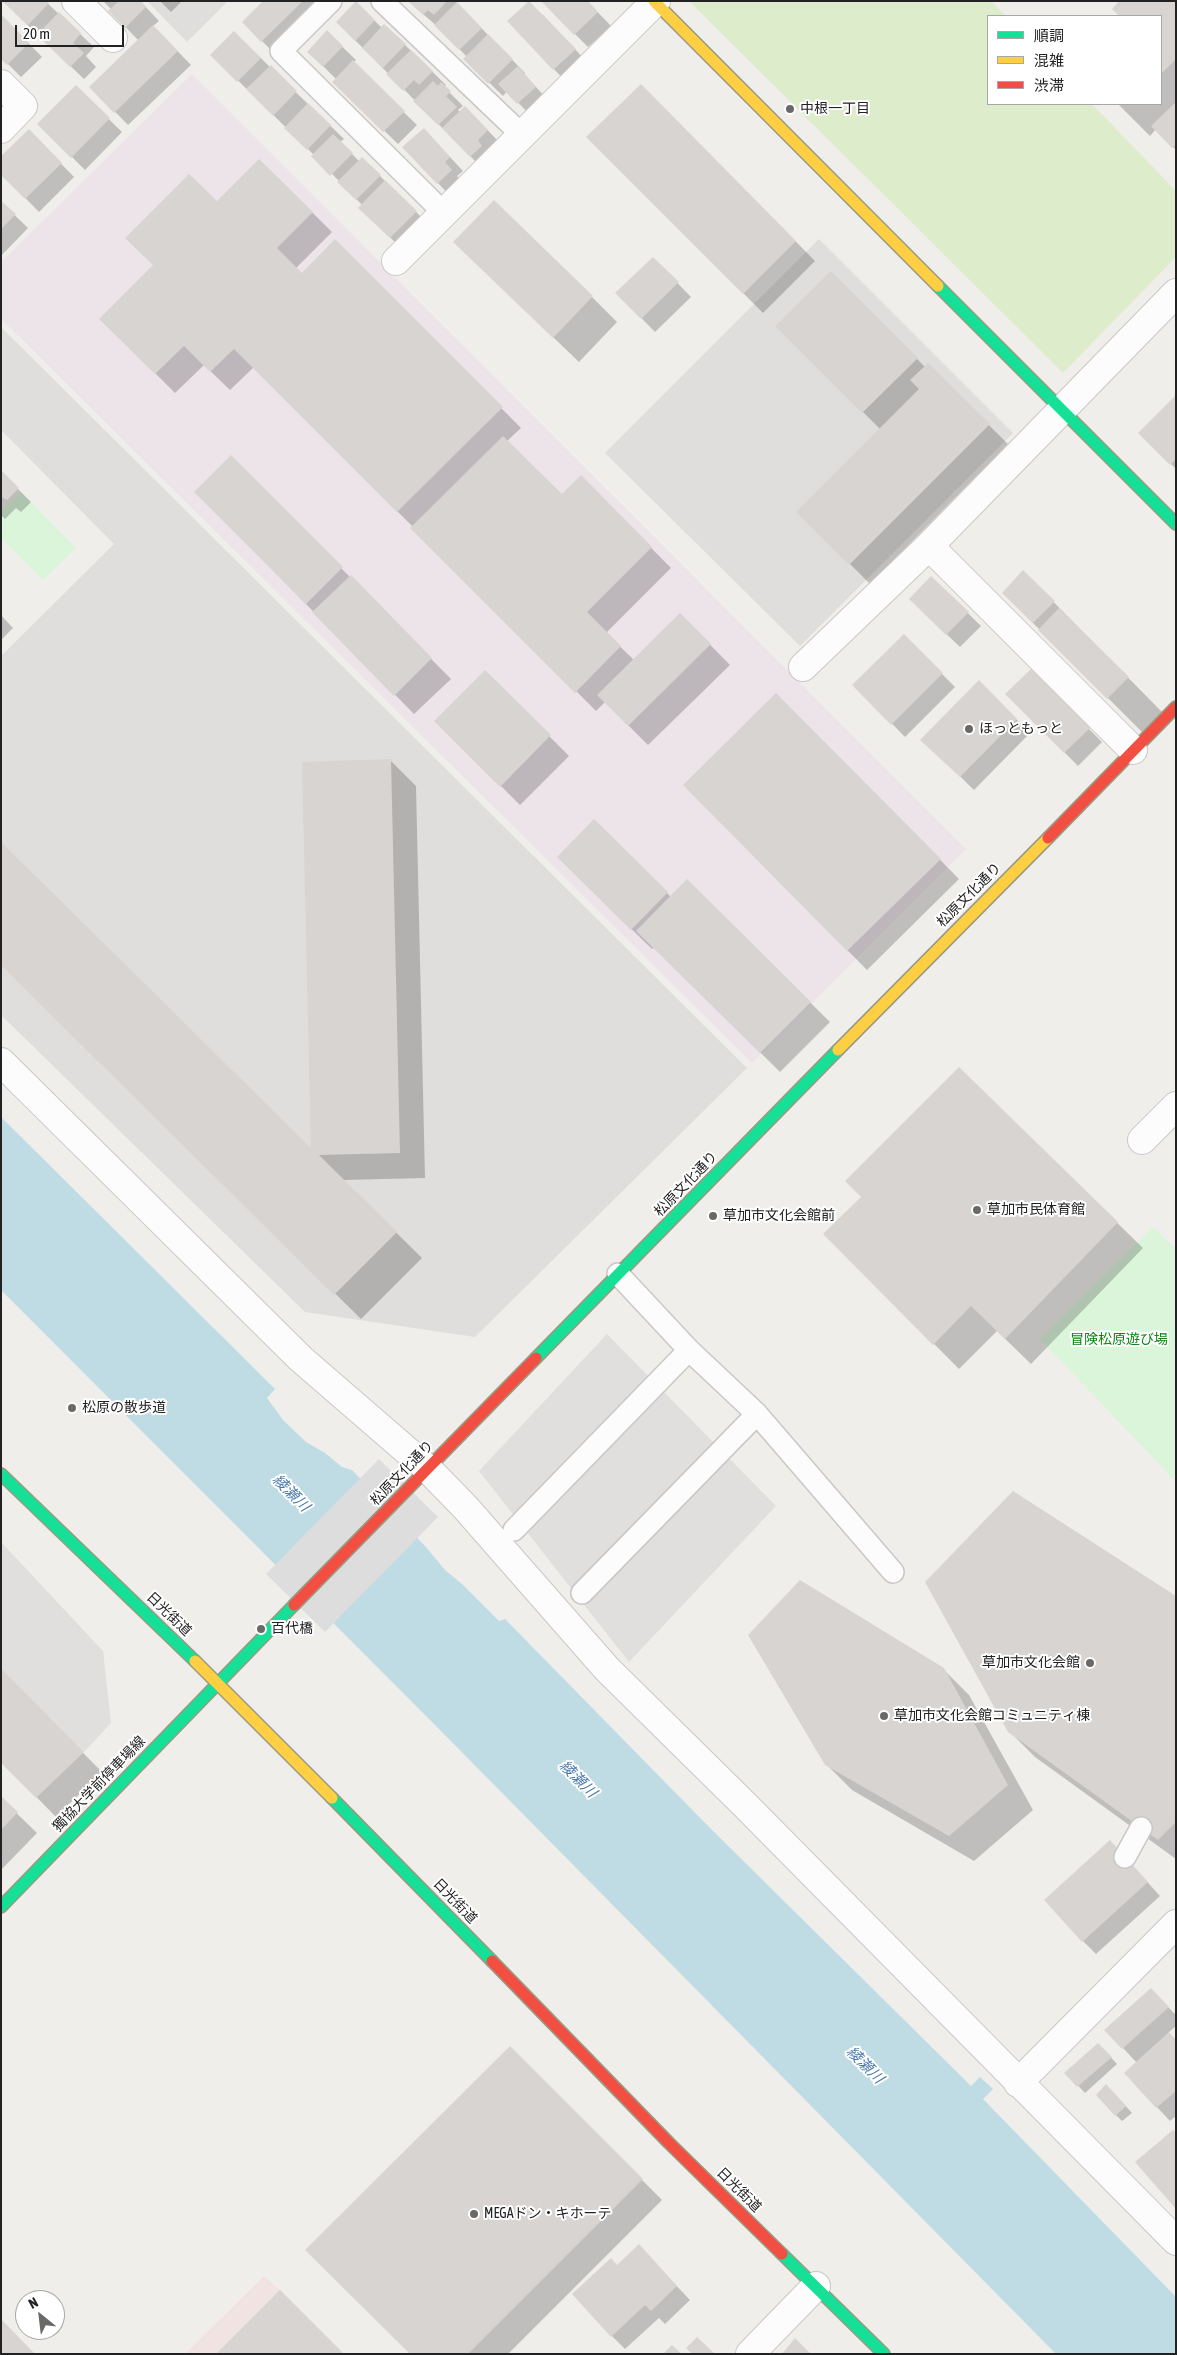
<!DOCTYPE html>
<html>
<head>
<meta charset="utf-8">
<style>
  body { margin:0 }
  #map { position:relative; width:1177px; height:2355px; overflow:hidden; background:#f0eeeb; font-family:"Asap Condensed","Noto Sans JP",sans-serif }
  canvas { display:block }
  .frame { position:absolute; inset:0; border:2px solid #222; pointer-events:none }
  .legend { position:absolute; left:987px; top:15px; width:175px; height:90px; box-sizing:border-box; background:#fff; border:1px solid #a7a7a7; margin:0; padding:6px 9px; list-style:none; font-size:15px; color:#222 }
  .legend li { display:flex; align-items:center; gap:10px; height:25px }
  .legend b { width:25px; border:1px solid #a7a7a7 }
  .north { position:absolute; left:15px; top:2290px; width:50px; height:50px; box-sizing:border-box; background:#fff; border:1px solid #a7a7a7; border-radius:50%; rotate:331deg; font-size:14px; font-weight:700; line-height:20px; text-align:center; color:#222 }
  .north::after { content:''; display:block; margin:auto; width:18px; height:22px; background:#6a6968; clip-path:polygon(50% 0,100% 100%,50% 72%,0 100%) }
  .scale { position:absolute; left:15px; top:25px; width:109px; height:22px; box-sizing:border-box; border:2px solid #222; border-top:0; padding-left:6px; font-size:15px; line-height:18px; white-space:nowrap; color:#222; -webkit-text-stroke:4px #fff; paint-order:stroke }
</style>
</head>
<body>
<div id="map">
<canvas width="1177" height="2355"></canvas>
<div class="frame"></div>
<ul class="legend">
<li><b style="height:6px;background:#16e098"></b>順調</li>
<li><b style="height:6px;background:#ffcf43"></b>混雑</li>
<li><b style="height:6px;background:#f24e42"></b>渋滞</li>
</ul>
<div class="north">N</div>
<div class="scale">20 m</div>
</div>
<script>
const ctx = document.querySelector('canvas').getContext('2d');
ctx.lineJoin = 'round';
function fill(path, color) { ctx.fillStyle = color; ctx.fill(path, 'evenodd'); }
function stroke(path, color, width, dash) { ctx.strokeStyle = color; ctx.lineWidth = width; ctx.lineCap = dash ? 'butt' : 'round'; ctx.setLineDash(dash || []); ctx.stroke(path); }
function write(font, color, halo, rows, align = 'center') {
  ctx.font = font + ' "Asap Condensed","Noto Sans JP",sans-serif'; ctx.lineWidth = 4; ctx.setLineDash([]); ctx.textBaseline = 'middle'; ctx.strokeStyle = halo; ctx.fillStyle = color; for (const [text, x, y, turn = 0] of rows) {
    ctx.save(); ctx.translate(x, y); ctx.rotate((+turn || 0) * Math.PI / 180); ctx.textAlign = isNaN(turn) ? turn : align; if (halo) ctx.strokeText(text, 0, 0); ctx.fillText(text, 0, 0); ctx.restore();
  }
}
fill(new Path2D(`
  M147,1H228L187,42Z
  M819,239L1013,433L800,646L605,453Z
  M1,327L747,1068L475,1337L305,1312L1,1015V656L114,544L1,430Z`), '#dfdedc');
fill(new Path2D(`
  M264,2276L280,2290L344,2354H185Z`), '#f1e3e1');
fill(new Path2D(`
  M192,74L966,849L752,1063L1,319V262Z`), '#ede4e9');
fill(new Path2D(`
  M689,1H991L1006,16H988V104H1092L1176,191V257L1063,373Z`), '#ddeccb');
fill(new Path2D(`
  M21,492L76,548L43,580L1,538V511Z
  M1153,1227L1176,1249V1482L1040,1339Z`), '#daf5da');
fill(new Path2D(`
  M607,1334L776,1506L629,1662L479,1471Z
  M1,1542L103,1651L111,1723L84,1752L1,1668Z`), '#e0dfde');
fill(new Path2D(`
  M1,1117L275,1389L267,1398L283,1420L306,1442L325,1453L342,1467L352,1470L425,1546L445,1570L462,1584L499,1621L505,1619L709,1827L971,2086L980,2077L993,2089L983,2099L1176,2297V2354H1056L438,1728L1,1290Z`), '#bfdbe3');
fill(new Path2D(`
  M379,1459L438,1517L325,1632L266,1574Z`), '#dedddd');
fill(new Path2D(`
  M45,1L94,47L86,56L96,67L84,79L15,13Z
  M103,1H140L159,21L153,26L191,65L128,125L91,87L139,41L110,11L112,10Z
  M160,1H182L171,12Z
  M265,1H330L275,54L262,41Z
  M408,1H455L525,73L524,74L549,101L532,117L507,91L503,96L465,59L467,57L438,27Z
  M542,1H587L611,26L588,47Z
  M1176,1V150L1156,129L1150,136L1118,104H1161V16H1118Z
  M356,2L382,28L405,45L446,85L444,87L463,106L458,110L460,112L465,107L501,144L484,170L337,22Z
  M1,15L42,57L21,77L8,64Z
  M543,15L588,63L567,83L509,21Z
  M234,32L344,139L340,142L359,161L380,176L429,225L404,251L360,208L362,205L314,155L212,55Z
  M327,32L356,60L353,63L417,125L398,144L334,82L336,79L322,65Z
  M641,85L815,261L763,313L588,137Z
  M76,87L122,132L85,170L39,124Z
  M29,131L74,177L39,212L1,173Z
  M437,143L463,171L457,176L465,184L451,197L438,183Z
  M259,160L332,232L296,268L302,274L335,241L521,428L507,441L565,499L581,477L671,568L606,633L634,660L680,614L730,665L648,745L605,702L596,711L254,367L230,390L204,365L175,393L101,319Z
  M1,202L28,228L1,256Z
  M653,258L691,297L655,332L617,293Z
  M480,267L592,297L617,322L579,362Z
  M831,272L925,367L928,365L1008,444L870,584L798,512L880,429L777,326Z
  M1176,397V469L1140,433Z
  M231,457L451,679L414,714L196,492Z
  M1,472L31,502L21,512L16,508L5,519L1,515Z
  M1024,572L1162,712L1142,732L1003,593Z
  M931,577L981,626L960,647L910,599Z
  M1,615L13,628L1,640Z
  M904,636L955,687L905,737L854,685Z
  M1031,671L1102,742L1078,766L1007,694Z
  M485,672L569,756L520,805L436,721Z
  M979,681L1030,733L974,790L936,753Z
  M776,694L959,879L867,970L684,785Z
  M391,761L416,786L425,1178L343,1180L422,1258L361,1319L1,963L312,1152Z
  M594,821L671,897L687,881L830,1022L780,1072L654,947L652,949L578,877Z
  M959,1069L1143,1248L1031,1364L997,1331L959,1369L825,1234L862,1197Z
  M1176,1597V1859L1035,1757L1009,1731Z
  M943,1669L969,1695L1033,1810L974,1861L852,1790L826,1764Z
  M1,1670L102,1772L56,1817L1,1761Z
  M1,1798L37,1833L1,1870Z
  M1123,1855L1160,1896L1096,1954L1083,1941Z
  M1164,2003L1176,2015V2026L1168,2033L1176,2041V2116L1170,2121L1157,2107L1137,2063L1123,2048Z
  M510,2047L662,2200L508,2354H411Z
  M1105,2051L1117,2064L1085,2093L1066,2073Z
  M1113,2092L1132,2113L1122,2121L1116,2115Z
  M652,2260L690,2300L665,2324L659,2318L625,2349L612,2336Z`), '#0003');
fill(new Path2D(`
  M2,1H47L49,3L28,25Z
  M119,1H141L146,7L125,28L108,11Z
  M263,1H303L261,42L242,22Z
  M356,1L375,20L355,41L336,22Z
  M408,1H447L434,15L428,10L423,15Z
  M529,1L576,49L553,70L507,21Z
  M541,1H588L598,12L574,35Z
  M1119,1H1176V59L1161,74V16H1116L1118,15L1112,9Z
  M457,2L482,28L459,50L434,25Z
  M59,12L81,33L73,43L84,53L70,67L37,35Z
  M1,14L29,43L7,65L1,59Z
  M384,24L406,44L383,68L362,48Z
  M153,25L178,51L114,113L89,87Z
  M327,30L343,46L323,67L307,52Z
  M234,31L261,58L237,82L210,55Z
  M488,34L513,59L488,84L463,59Z
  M411,50L433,71L419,85L414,80L403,91L386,74Z
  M353,60L405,111L383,132L332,82Z
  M271,65L297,91L273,116L246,89Z
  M518,66L536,87L517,104L498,84Z
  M433,81L438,86L441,82L451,91L446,96L457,107L438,125L413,101Z
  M641,84L796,241L743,294L586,137Z
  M76,85L110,118L71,158L37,124Z
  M1176,102V144L1172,148L1151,126Z
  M308,103L331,125L307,150L284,128Z
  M465,106L488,130L478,140L482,146L470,157L442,128Z
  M424,128L450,157L445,162L452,170L437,184L402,147Z
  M29,129L62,163L25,199L1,175V156Z
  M333,134L353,153L330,176L311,156Z
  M362,157L381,175L356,200L337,182Z
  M259,159L313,212L277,248L302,273L335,239L503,407L397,512L234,349L210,372L184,346L155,374L99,319L153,265L125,238L189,174L217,201Z
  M385,180L417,211L390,238L358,208Z
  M494,200L593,296L553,338L453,242Z
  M1,201L16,214L1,229Z
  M653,257L679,282L641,319L615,293Z
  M831,271L918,358L862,413L775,326Z
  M928,363L990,424L849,565L796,512L919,389L910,380Z
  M1176,395V459L1170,465L1138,433Z
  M503,436L562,494L581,475L652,547L587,612L621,646L575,693L410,528Z
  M231,455L343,567L306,604L194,492Z
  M1,470L19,488L7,500L1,497Z
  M1023,570L1055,601L1033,623L1002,593Z
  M351,575L432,658L394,696L312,612Z
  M931,576L969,612L946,635L909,599Z
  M1059,608L1129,677L1107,699L1038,630Z
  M680,613L711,644L628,726L597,695Z
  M904,634L943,673L891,725L852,685Z
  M1031,669L1090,728L1064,753L1005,694Z
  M485,670L551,735L500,787L434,721Z
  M979,680L1017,719L960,777L920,740Z
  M776,693L941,859L847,951L683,785Z
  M391,759L400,1153L319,1155L397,1232L334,1295L1,965V842L311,1148L302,762Z
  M594,819L668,892L631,930L557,857Z
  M687,879L811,1002L760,1053L636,931Z
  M959,1067L1118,1222L1005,1339L971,1306L933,1345L823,1234L861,1197L845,1181Z
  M1013,1491L1176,1596V1822L1158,1840L1008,1732L925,1582Z
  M800,1580L944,1668L1008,1785L949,1836L825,1765L748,1635Z
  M1,1668L84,1752L36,1798L1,1763Z
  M1,1796L18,1812L1,1830Z
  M1110,1840L1148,1882L1082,1942L1044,1900Z
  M1151,1988L1169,2007L1122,2049L1104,2030Z
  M1169,2032L1176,2040V2091L1156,2108L1124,2073Z
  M1098,2043L1112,2057L1077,2087L1064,2073Z
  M510,2046L643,2179L468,2354H410L305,2250Z
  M1106,2084L1126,2106L1115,2116L1096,2095Z
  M1173,2130L1176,2133V2209L1135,2162Z
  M639,2244L677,2286L651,2311L645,2305L611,2337L572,2294L611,2258L617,2265Z
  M280,2290L344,2354H216Z
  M1,2319L35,2354H1Z
  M697,2337L715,2354H692L686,2348Z
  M795,2338L811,2354H782Z
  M672,2345L682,2354H663Z`), '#d7d4d2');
const lane = new Path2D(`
  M331,1L281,51L444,213
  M382,1L522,135
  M618,1274L689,1350L757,1414L893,1572
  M514,1530L689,1350
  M582,1593L757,1414
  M1125,1857L1141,1828`);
const street = new Path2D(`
  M76,1L113,38
  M1,84L23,106L1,129
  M396,261L656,1
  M929,546L1133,750
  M803,667L929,546L1176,293
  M1,1062L301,1359L427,1468L465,1507L607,1669L745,1805L1176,2241
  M1142,1140L1176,1106
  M1018,2083L1176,1924
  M750,2354L816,2286`);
const fast = new Path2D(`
  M938,286L1176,524
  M536,1358L838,1050
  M1,1474L195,1661
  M332,1798L492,1961
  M1,1907L294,1605
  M782,2254L884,2354`);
const slow = new Path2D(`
  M654,1L938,286
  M838,1050L1048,838
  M195,1661L332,1798`);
const jam = new Path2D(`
  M1048,838L1176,707
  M294,1605L536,1358
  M492,1961L669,2143L782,2254`);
stroke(lane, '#c9c8c7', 24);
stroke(street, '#c9c8c7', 30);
stroke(fast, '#999a82', 14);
stroke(slow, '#999a82', 14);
stroke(jam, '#999a82', 14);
stroke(lane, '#fdfcfc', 21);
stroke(street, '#fdfcfc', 28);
stroke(fast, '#16e098', 11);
stroke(slow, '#ffcf43', 11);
stroke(jam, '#f24e42', 11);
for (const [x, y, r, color] of [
  [790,109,5,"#6a6968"],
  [969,729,5,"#6a6968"],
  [977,1210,5,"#6a6968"],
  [713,1216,5,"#6a6968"],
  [72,1408,5,"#6a6968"],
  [261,1629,5,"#6a6968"],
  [1090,1663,5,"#6a6968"],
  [884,1716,5,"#6a6968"],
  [474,2214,5,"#6a6968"]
]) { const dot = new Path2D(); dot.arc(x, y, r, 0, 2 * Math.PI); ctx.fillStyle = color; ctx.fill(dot); stroke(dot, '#fff', 2); }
write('14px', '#222', '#fff', [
  ["中根一丁目",800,109],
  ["ほっともっと",979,729],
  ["草加市民体育館",987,1210],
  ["草加市文化会館前",723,1216],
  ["松原の散歩道",82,1408],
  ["百代橋",271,1629],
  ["草加市文化会館",1080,1663,"right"],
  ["草加市文化会館コミュニティ棟",894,1716],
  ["MEGAドン・キホーテ",484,2214]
], 'left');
write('14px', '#222', '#fff', [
  ["松原文化通り",969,895,-45],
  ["松原文化通り",686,1184,-46],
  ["松原文化通り",402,1473,-46],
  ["日光街道",169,1614,44],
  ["獨協大学前停車場線",99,1784,-46],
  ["日光街道",455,1901,46],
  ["日光街道",739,2190,45]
]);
write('14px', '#0c8416', '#fff', [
  ["冒険松原遊び場",1119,1340]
]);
write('italic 15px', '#4a7aab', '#fff', [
  ["綾瀬川",291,1493,45],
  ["綾瀬川",578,1779,45],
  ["綾瀬川",865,2065,45]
]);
</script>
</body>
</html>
